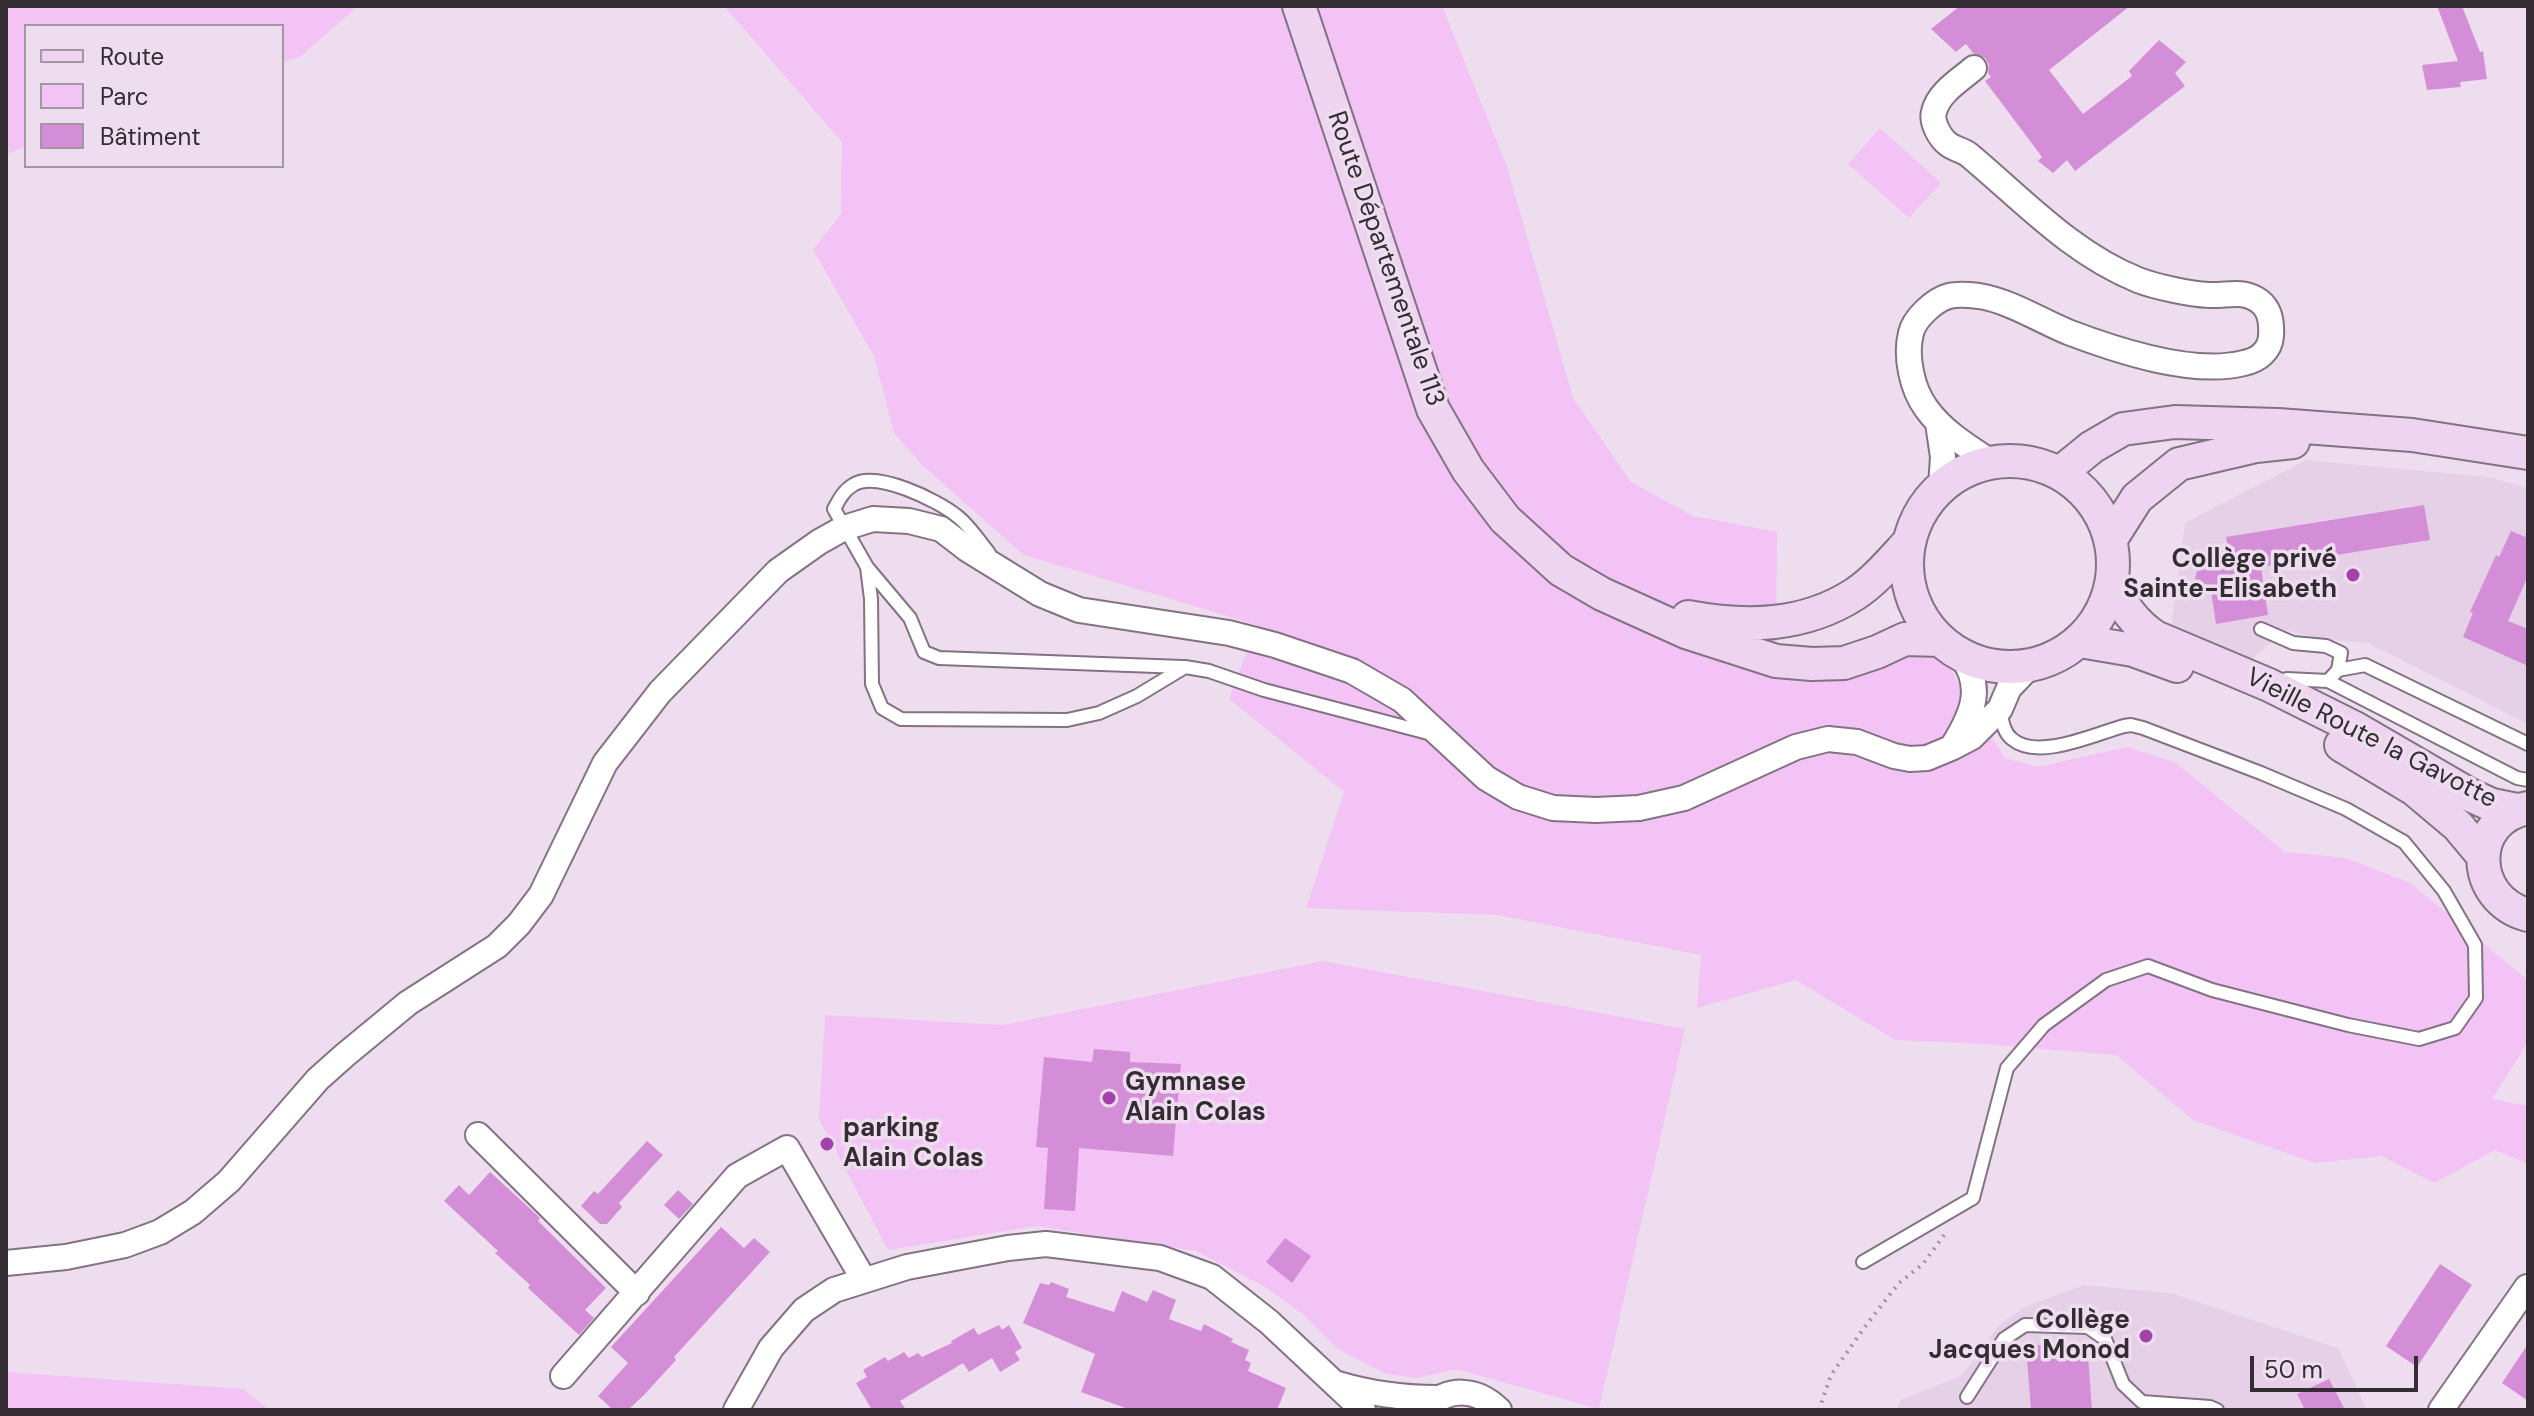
<!DOCTYPE html>
<html>
<head>
<meta charset="utf-8">
<style>
  body { margin:0 }
  #map { position:relative; width:2534px; height:1416px; overflow:hidden; background:#ede; font-family:"DM Sans",sans-serif }
  canvas { display:block }
  .frame { position:absolute; inset:0; border:8px solid #332d33; pointer-events:none }
  .legend { position:absolute; left:24px; top:24px; width:260px; height:144px; box-sizing:border-box; background:#ede; border:2px solid #a397a3; margin:0; padding:10px 14px; list-style:none; font-size:24px; color:#332d33 }
  .legend li { display:flex; align-items:center; gap:16px; height:40px }
  .legend b { width:40px; border:2px solid #a397a3 }
  .scale { position:absolute; left:2250px; top:1356px; width:168px; height:36px; box-sizing:border-box; border:4px solid #332d33; border-top:0; padding-left:10px; font-size:24px; line-height:28px; white-space:nowrap; color:#332d33; -webkit-text-stroke:6px #ede; paint-order:stroke }
</style>
</head>
<body>
<div id="map">
<canvas width="2534" height="1416"></canvas>
<div class="frame"></div>
<ul class="legend">
<li><b style="height:10px;background:#eed4f0"></b>Route</li>
<li><b style="height:22px;background:#f2c3f4"></b>Parc</li>
<li><b style="height:22px;background:#d48ed7"></b>Bâtiment</li>
</ul>
<div class="scale">50 m</div>
</div>
<script>
const ctx = document.querySelector('canvas').getContext('2d');
ctx.lineJoin = 'round';
function fill(path, color) { ctx.fillStyle = color; ctx.fill(path, 'evenodd'); }
function stroke(path, color, width, dash) { ctx.strokeStyle = color; ctx.lineWidth = width; ctx.lineCap = dash ? 'butt' : 'round'; ctx.setLineDash(dash || []); ctx.stroke(path); }
function write(font, color, halo, rows, align = 'center') {
  ctx.font = font + ' "DM Sans",sans-serif'; ctx.lineWidth = 7; ctx.setLineDash([]); ctx.textBaseline = 'middle'; ctx.strokeStyle = halo; ctx.fillStyle = color; for (const [text, x, y, turn = 0] of rows) {
    ctx.save(); ctx.translate(x, y); ctx.rotate((+turn || 0) * Math.PI / 180); ctx.textAlign = isNaN(turn) ? turn : align; if (halo) ctx.strokeText(text, 0, 0); ctx.fillText(text, 0, 0); ctx.restore();
  }
}
fill(new Path2D(`
  M2306,460L2488,477L2528,488V724L2368,643L2321,639L2286,630L2248,662L2171,627L2185,523Z
  M2083,1285L2170,1293L2338,1348L2367,1410H1896L1901,1400L1961,1376L2000,1324L2025,1307Z`), '#e6d0e7');
fill(new Path2D(`
  M6,6H358L300,57L282,62V26H26V147L6,154Z
  M724,6H1442L1507,167L1573,398L1631,482L1693,516L1777,532L1776,666L1905,649L1945,656L1960,688L2005,758L2038,767L2127,747L2176,763L2285,852L2346,858L2410,883L2528,980V1042L2492,1099L2528,1106V1164L2495,1150L2434,1183L2382,1156L2315,1163L2193,1120L2116,1055L1986,1044L1895,1040L1796,980L1697,1008L1701,955L1498,915L1306,908L1344,792L1229,699L1257,625L1024,555L922,465L894,433L874,356L813,250L841,214L842,142Z
  M1880,128L1941,183L1909,218L1848,164Z
  M1323,961L1685,1029L1599,1409L1456,1369L1416,1378L1384,1373L1338,1349L1304,1315L1267,1288L1196,1251L1036,1226L888,1250L819,1119L825,1015L1003,1025Z
  M6,1372L243,1389L270,1410H6Z`), '#f2c3f4');
fill(new Path2D(`
  M1960,6H2130L2049,70L2083,114L2132,76L2129,71L2159,40L2186,62L2175,73L2185,86L2075,171L2067,160L2053,173L2038,161L2042,157L1985,81L1991,77L1988,73L1989,65L1985,58L1973,53L1966,44L1956,52L1931,29Z
  M2437,6H2462L2480,52L2483,51L2487,79L2460,82L2461,87L2427,90L2422,65L2458,61Z
  M2424,505L2430,540L2261,567L2268,615L2216,624L2211,591L2191,595L2197,571L2208,557L2228,548L2226,537Z
  M2511,531L2528,538V576L2508,621L2528,629V666L2463,637L2473,613L2470,612L2496,555L2499,557Z
  M1094,1049L1130,1052V1062L1181,1064L1173,1156L1079,1148L1075,1211L1044,1209L1048,1148L1036,1147L1044,1057L1092,1062Z
  M647,1141L663,1155L619,1203L622,1207L607,1224H600L581,1206L594,1191L598,1194Z
  M490,1172L538,1216L540,1218L538,1221L606,1288L585,1310L594,1318L579,1335L528,1288L530,1285L495,1253L498,1251L444,1201L459,1185L469,1195Z
  M678,1190L693,1204L679,1219L664,1205Z
  M721,1227L744,1248L754,1238L770,1252L674,1357L676,1360L644,1395L628,1410H613L598,1396L628,1363L611,1347Z
  M1285,1238L1311,1256L1292,1283L1266,1262Z
  M2440,1264L2472,1285L2417,1367L2386,1346Z
  M1051,1282L1069,1289L1066,1297L1114,1312L1122,1291L1147,1302L1153,1290L1176,1300L1169,1319L1201,1331L1204,1324L1233,1339L1231,1342L1249,1350L1245,1360L1251,1363L1248,1371L1286,1388L1277,1410H1131L1081,1392L1095,1354L1023,1323L1040,1283L1049,1285Z
  M999,1325L1002,1330L1009,1325L1022,1348L1015,1352L1020,1360L1000,1372L992,1358L969,1372L963,1363L900,1401L906,1410H872L856,1383L867,1377L863,1370L885,1357L888,1361L904,1352L909,1358L918,1353L922,1357L952,1343L951,1341L974,1328L978,1335Z
  M2087,1342L2092,1410H2031L2026,1346Z
  M2528,1344V1401L2502,1383Z
  M2329,1379L2345,1410H2305L2297,1394Z`), '#d48ed7');
const lane = new Path2D(`
  M989,553C979,541 969,525 957,516C937,500 876,470 853,485C843,491 839,500 834,509L867,567L871,599L872,684L882,708L901,719L1067,720L1099,713L1137,696L1185,667L1209,671L1264,690L1432,734
  M867,567L910,618L924,652L939,658L1183,667
  M2261,629L2293,643L2326,646L2341,653L2338,670
  M2280,681L2287,679L2328,681L2338,670L2365,665L2528,744
  M2328,681L2517,778L2528,780
  M1863,1262L1973,1198L2007,1068L2044,1025L2106,980L2148,966L2212,990L2348,1025L2419,1039L2455,1028L2476,998L2475,945L2444,891L2404,842L2346,809L2261,773L2143,728L2131,725L2124,726C2095,734 2038,761 2012,739C2003,732 2002,719 2000,709
  M1967,1397L2004,1339L2025,1325L2088,1327L2105,1339L2123,1384L2142,1402L2210,1407L2217,1410`);
const street = new Path2D(`
  M1974,68C1960,80 1938,93 1934,112C1931,122 1940,138 1948,144C1954,149 1963,150 1969,155C2023,200 2071,253 2138,280C2156,287 2190,294 2209,295C2226,296 2241,290 2256,299C2270,307 2272,321 2271,336C2270,351 2258,360 2244,363C2193,376 2118,351 2068,332C2039,320 2010,301 1979,296C1971,295 1956,294 1949,296C1934,300 1914,319 1911,333C1905,356 1912,389 1926,408C1942,431 1968,447 1991,462
  M1938,423L1943,457L1941,487
  M1954,744C1973,713 1984,687 1961,655
  M478,1135L637,1293
  M6,1263L66,1257L125,1245L160,1232L193,1212L229,1181L318,1079L345,1055L408,1003L497,946L519,924L541,895L605,763L660,692L778,571L819,542L844,528L873,519L909,521L941,529L967,549L1040,594L1079,610L1229,633L1275,645L1352,671L1402,700L1486,778L1518,797L1553,808L1596,810L1639,808L1684,798L1796,747L1828,739L1857,742L1894,756L1910,759L1927,758L1951,748L1972,737L2000,709L2009,688L2031,665
  M563,1376L737,1176L787,1148L864,1280
  M1338,1384C1371,1394 1402,1398 1437,1398
  M1425,1409C1448,1387 1476,1387 1499,1410
  M736,1410L771,1348L804,1310L834,1290L907,1267L1008,1248L1046,1244L1160,1258L1212,1277L1269,1322L1363,1410
  M2441,1410L2527,1287`);
const secondary = new Path2D(`
  M1299,6L1433,409L1468,470L1505,519L1561,570L1602,594L1686,632L1776,661L1812,664L1844,663L1877,652L1905,639L1940,640
  M1907 564a103 103 0 1 1 206 0a103 103 0 1 1-206 0Z
  M2060,473L2092,447L2123,429L2175,422L2278,425L2412,435L2528,453
  M2111,539L2137,498L2179,464L2256,446L2293,442
  M2112,585C2125,608 2133,622 2155,637L2269,685L2355,728L2472,796L2492,805L2517,810
  M1688,617C1746,628 1804,627 1855,594C1876,580 1892,560 1909,542
  M2080,641L2133,650L2177,666
  M2341,745L2414,789L2458,826L2483,856
  M2528,808C2468,819 2469,899 2528,915`);
stroke(lane, '#827382', 16);
stroke(street, '#827382', 28);
stroke(secondary, '#827382', 36);
stroke(new Path2D(`
  M1819,1410L1831,1375L1864,1328L1898,1284L1923,1264L1944,1235`), '#9c909c', 4, [2, 6]);
stroke(lane, '#fff', 12);
stroke(street, '#fff', 24);
stroke(secondary, '#eed4f0', 32);
for (const [x, y, r, color] of [
  [2353,575,8,"#a342a9"],
  [1109,1098,8,"#a342a9"],
  [827,1144,8,"#a342a9"],
  [2146,1336,8,"#a342a9"]
]) { const dot = new Path2D(); dot.arc(x, y, r, 0, 2 * Math.PI); ctx.fillStyle = color; ctx.fill(dot); stroke(dot, '#ede', 3); }
write('26px', '#332d33', '#ede', [
  ["Route Départementale 113",1385,259,71],
  ["Vieille Route la Gavotte",2371,739,27]
]);
write('bold 26px', '#332d33', '#ede', [
  ["Collège privé",2337,560],
  ["Sainte-Elisabeth",2337,590],
  ["Gymnase",1125,1083,"left"],
  ["Alain Colas",1125,1113,"left"],
  ["parking",843,1129,"left"],
  ["Alain Colas",843,1159,"left"],
  ["Collège",2130,1321],
  ["Jacques Monod",2130,1351]
], 'right');
</script>
</body>
</html>
